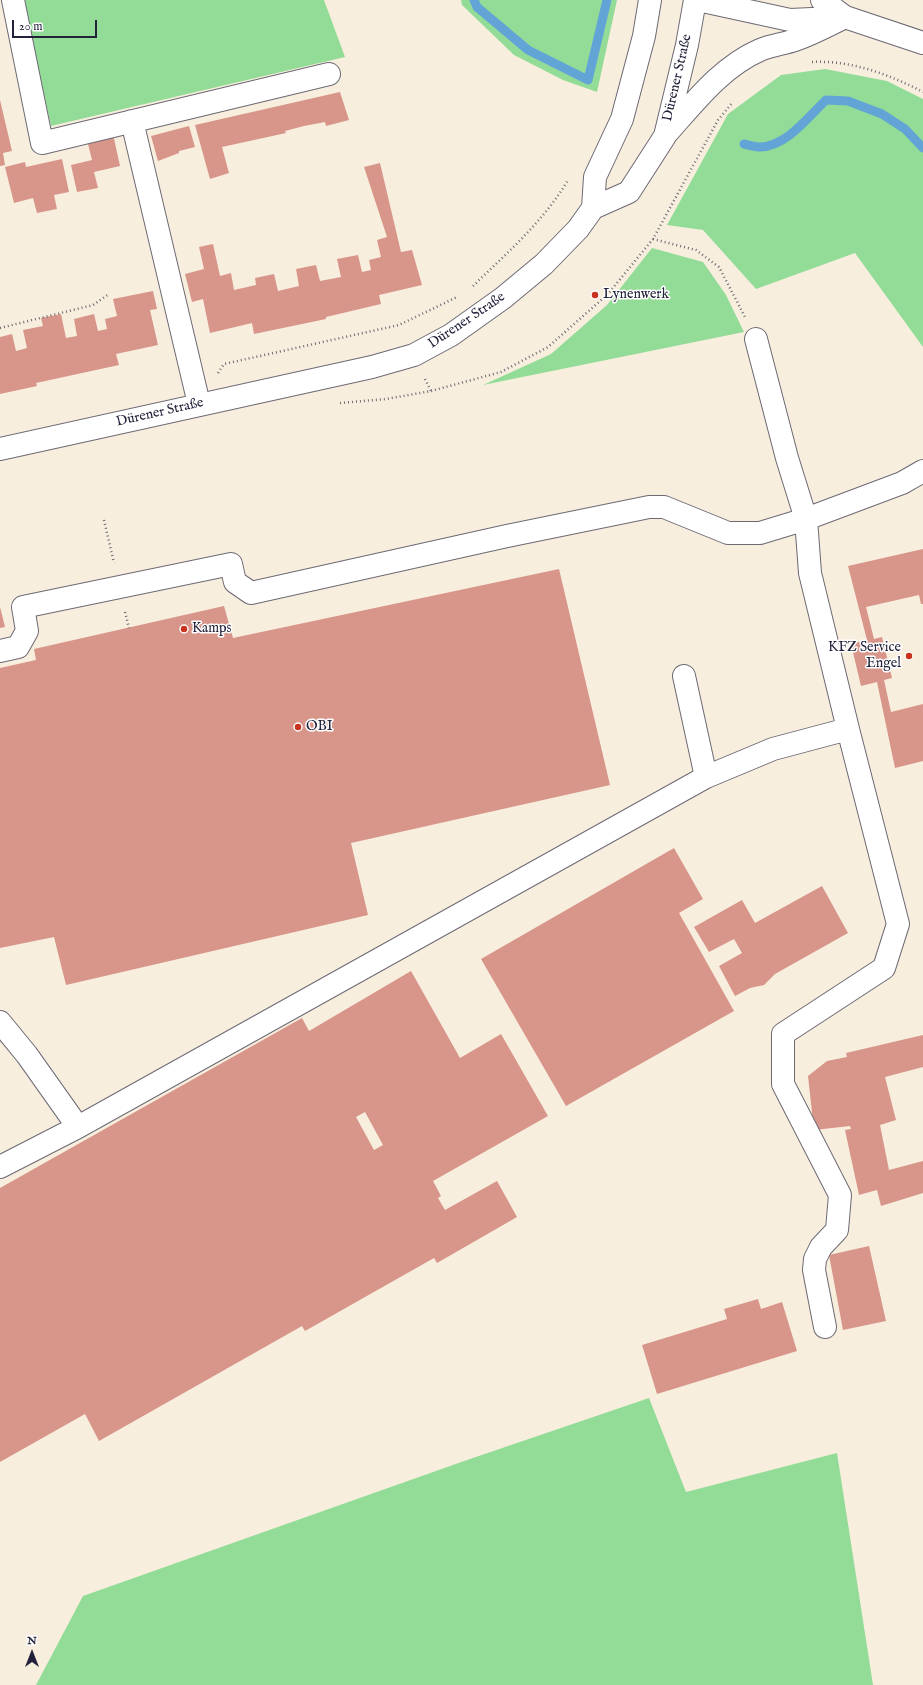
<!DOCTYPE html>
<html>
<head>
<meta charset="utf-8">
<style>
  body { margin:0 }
  #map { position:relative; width:923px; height:1685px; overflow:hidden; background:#f8eede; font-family:"IM FELL English",serif }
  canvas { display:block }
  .north { position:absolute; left:12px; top:1633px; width:40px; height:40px; -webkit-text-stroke:3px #fff; paint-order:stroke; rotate:0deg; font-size:11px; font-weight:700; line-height:16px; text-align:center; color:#22223b }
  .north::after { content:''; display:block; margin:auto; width:14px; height:18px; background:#22223b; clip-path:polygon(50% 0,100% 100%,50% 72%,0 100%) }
  .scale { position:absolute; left:12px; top:20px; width:85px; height:18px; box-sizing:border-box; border:2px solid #22223b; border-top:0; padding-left:5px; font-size:12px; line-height:14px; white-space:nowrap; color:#22223b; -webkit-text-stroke:3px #fff; paint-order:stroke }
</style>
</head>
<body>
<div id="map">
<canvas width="923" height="1685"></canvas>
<div class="north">N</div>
<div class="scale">20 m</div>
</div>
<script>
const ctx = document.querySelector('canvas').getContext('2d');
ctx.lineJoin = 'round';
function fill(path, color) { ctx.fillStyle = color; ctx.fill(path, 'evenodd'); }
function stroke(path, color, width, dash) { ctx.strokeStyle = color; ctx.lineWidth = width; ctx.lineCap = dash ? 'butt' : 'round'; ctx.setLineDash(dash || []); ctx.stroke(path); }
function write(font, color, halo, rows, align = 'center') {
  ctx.font = font + ' "IM FELL English",serif'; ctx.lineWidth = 3; ctx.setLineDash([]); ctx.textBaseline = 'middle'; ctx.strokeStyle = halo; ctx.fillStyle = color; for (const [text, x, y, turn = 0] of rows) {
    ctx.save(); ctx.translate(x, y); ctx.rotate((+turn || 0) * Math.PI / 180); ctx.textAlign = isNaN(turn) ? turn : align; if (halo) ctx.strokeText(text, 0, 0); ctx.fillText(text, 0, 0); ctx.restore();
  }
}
fill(new Path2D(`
  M23,0H324L345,57L51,126Z
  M461,0H617L597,92L563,80L514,55L462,5Z
  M825,69L887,81L923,99V347L855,253L756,289L703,230L667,225L728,114L781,75Z
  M652,248L703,262L726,295L744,332L483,385L551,354L607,305Z
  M649,1398L686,1492L837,1453L873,1685H36L83,1596L467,1460Z`), '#93dc97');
stroke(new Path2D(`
  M474,0L477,7L528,50L588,80L607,0
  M744,144C749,145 755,147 760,147C787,146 808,117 826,100L848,101L882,114L905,129L923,148`), '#62a4d6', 9);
fill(new Path2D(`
  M340,92L349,120L326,126L325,122L304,126L285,131L286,133L222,147L229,173L210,179L195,125Z
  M0,100L12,151L3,153L5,165L0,166Z
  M189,126L195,147L179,151V153L158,161L151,136Z
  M113,134L120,166L94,172L98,188L77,192L71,165L92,160L87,140Z
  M62,159L69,192L54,195L57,209L37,213L33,198L14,203L5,167L25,162L26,167Z
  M380,163L401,252L412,250L422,285L379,295L381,304L326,317V319L254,334L252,323L210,333L203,299L192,302L185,274L204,269L199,247L213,244L220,276L231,273L234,290L256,285L255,278L274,274L278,291L299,286L296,269L316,265L320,281L341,277L337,259L358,255L362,272L371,270L369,260L381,257L377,240L387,237L364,167Z
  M153,291L157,309L150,310L158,345L116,354L119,365L36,383L37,386L0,394V337L12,334L16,351L27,348L23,330L43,326L41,318L61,314L66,338L77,336L74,319L94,314L98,331L107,329L105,319L117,316L113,299Z
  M923,549V604H921L919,595L866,607L874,639L882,637L892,678L884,680L891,712L923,704V761L895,768L877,682L861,686L851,644L867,640L848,566Z
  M559,569L610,785L351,843L368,915L66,985L54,937L0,948V668L36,660L34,649L224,606L233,638Z
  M0,607L5,627L0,628Z
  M674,848L703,899L679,913L734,1011L566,1106L481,959Z
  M822,886L848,933L775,974L764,985L750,988L735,996L719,966L742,953L734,939L709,952L694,927L742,900L755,923Z
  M411,971L460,1058L501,1034L548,1116L433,1181L441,1196L438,1198L445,1210L497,1181L517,1217L437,1263L434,1258L305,1331L302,1326L99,1441L85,1414L0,1462V1188L302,1018L309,1031ZM365,1112L383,1145L374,1150L356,1117Z
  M923,1035V1067L885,1077L896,1120L880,1125L889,1170L923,1161V1193L881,1206L877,1190L859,1195L845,1130L851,1129L850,1126L814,1130L808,1076L827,1061L847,1057L846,1053Z
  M869,1246L886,1321L843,1330L829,1255Z
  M758,1299L761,1309L782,1302L797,1351L657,1394L642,1345L727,1319L724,1309Z`), '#d8958a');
const minor = new Path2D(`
  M13,0L42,143L329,74
  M132,121L199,404
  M756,339L787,458L806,519L902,483L923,471
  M0,651L18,647L27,631L23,607L231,564L235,582L251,593L507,536L649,507H664L728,533H760L806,519L810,573L848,729L898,924L884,968L783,1034V1084L840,1195L837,1230L821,1247L815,1259L814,1270L825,1327
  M684,676L706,777
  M0,1022L27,1055L78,1127
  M0,1167L78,1127L706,777L773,749L848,729`);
const major = new Path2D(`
  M698,0L790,20L834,18
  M822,0L845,17L923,43
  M667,133C694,103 721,67 760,50C771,45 784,44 795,40C812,34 829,25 845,17
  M593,208L595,177L622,119L644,36L650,0
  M0,449L372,367L414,355L451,335L503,298L544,264L578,229L593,208L629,192L665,136L687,45L695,0`);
stroke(minor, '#6d6974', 24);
stroke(major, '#6d6974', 24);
stroke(new Path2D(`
  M812,62C851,60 888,74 923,92
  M653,239L696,250L719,267L745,317
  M473,286C507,253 544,221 568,180
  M0,328L93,305L109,294
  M218,373L224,364L399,325L457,297
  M425,379L431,391
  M340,403L386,399L431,391L501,372L548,347L608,294L653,239L718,120L733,102
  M104,520L114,563
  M125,612L129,628`), '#6d6974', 2.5, [1, 3]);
stroke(minor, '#fff', 22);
stroke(major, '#fff', 22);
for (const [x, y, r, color] of [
  [595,295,4,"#c8321e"],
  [184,629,4,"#c8321e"],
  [909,656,4,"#c8321e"],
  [298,727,4,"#c8321e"]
]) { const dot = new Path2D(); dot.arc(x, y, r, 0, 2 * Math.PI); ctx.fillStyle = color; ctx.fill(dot); stroke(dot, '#fff', 1.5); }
write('14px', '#22223b', '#fff', [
  ["Dürener Straße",678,78,-77],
  ["Dürener Straße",467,321,-34],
  ["Dürener Straße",160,413,-13]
]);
write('14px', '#22223b', '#fff', [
  ["Lynenwerk",603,295],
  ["Kamps",192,629],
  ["KFZ Service",901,648,"right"],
  ["Engel",901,664,"right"],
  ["OBI",306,727]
], 'left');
</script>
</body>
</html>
